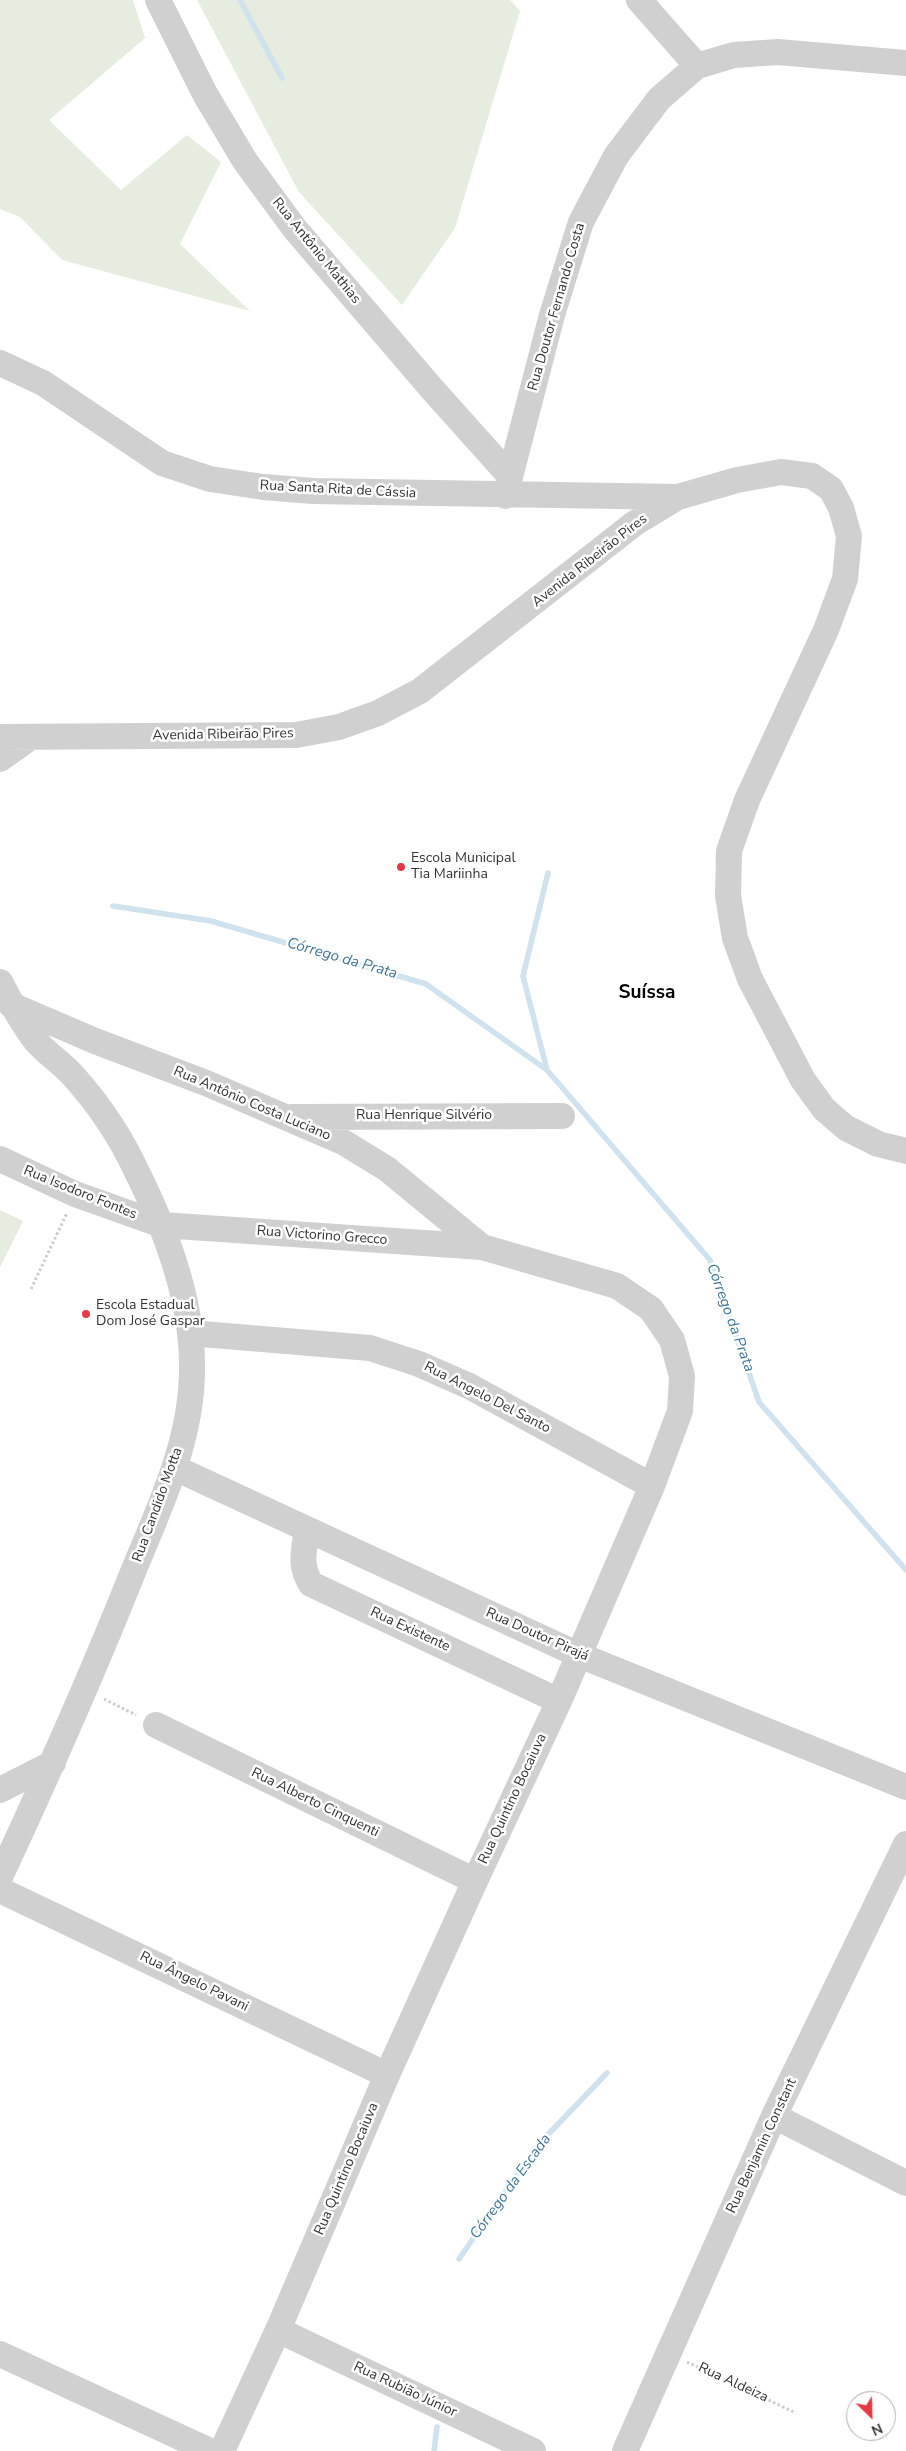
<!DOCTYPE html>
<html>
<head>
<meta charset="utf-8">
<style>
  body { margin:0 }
  #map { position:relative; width:906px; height:2451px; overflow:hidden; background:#fff; font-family:"Nunito Sans",sans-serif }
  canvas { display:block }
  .north { position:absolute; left:846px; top:2391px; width:50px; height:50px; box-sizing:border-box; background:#fff; border:1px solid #adadad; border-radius:50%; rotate:156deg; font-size:14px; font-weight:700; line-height:20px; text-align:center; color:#333 }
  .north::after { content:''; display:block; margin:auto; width:18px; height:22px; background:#e63946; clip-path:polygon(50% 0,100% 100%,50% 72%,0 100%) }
</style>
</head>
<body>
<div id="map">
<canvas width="906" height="2451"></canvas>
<div class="north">N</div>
</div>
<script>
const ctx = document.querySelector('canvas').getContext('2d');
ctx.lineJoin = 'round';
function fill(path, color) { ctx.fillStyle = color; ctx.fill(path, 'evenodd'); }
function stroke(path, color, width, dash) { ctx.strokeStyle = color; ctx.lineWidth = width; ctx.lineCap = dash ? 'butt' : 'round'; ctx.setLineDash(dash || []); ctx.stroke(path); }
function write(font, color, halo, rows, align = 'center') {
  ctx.font = font + ' "Nunito Sans",sans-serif'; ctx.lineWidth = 5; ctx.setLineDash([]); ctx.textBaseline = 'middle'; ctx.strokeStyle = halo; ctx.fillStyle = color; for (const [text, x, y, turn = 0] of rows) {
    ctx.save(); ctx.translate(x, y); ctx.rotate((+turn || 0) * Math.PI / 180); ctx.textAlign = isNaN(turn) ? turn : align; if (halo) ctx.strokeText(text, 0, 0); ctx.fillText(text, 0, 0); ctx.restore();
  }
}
fill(new Path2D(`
  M0,0H133L145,38L49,120L121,190L187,135L221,162L180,244L250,311L62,260L20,217L0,209Z
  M197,0H510L520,11L455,228L402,305L299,192Z
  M0,1210L23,1221L0,1267Z`), '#e6ecdf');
stroke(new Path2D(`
  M240,0L282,78
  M113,906L211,921L426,984L547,1070L710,1260L759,1402L906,1570
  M547,1070L523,976L548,873
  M459,2259L537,2146L607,2073
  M434,2451L437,2427`), '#cfe2ee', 5.5);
stroke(new Path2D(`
  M31,1289L67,1213
  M104,1699L136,1715
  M687,2362L796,2413`), '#cdcdcd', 3, [2.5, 2.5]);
stroke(new Path2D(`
  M158,0L205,94L245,161L295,229L432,389L510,476
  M639,0L697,66
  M0,363L43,383L162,463L210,479L263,487L313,491L678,497
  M505,496L552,315L581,222L616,156L659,99L697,66L734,55L778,52L906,63
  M0,737L296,735L339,727L378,713L420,691L635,523L678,497L737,480L781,472L812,476L831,489L841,508L849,536L845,579L826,630L747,800L729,851L728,896L735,938L750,979L803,1080L824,1109L846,1128L878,1144L906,1151
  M0,759L31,737
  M0,982C11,1002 22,1024 36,1041C48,1055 65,1065 76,1079C99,1105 121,1138 136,1170C166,1230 193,1300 192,1369C192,1441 160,1506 133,1572C92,1675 47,1776 0,1877
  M11,1005L95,1041L206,1083L343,1142L387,1169L482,1247
  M292,1117L562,1116
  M0,1159L75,1194L162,1225L482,1247L617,1286L651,1309L672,1340L682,1376L680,1411L652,1486L559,1701L475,1881L387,2075L278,2330L222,2451
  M190,1333L370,1348L419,1364L469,1386L652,1486
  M175,1468L579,1655L906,1787
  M307,1530C304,1550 299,1565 311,1584L559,1701
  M156,1725L475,1881
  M0,1790L53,1763
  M0,1890L387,2075
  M774,2116L906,2183
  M278,2330L533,2451
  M0,2354L210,2451
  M625,2451L774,2116L906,1844`), '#d0d0d0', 26);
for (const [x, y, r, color] of [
  [401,867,5,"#e63946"],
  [86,1314,5,"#e63946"]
]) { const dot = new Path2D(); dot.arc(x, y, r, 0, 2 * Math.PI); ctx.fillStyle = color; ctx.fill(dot); stroke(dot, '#fff', 2); }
write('14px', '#333', '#fff', [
  ["Rua Antônio Mathias",316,251,51],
  ["Rua Doutor Fernando Costa",557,307,-74],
  ["Rua Santa Rita de Cássia",338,490,3],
  ["Avenida Ribeirão Pires",590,561,-38],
  ["Avenida Ribeirão Pires",223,735,-1],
  ["Rua Antônio Costa Luciano",252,1104,23],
  ["Rua Henrique Silvério",424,1116],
  ["Rua Isodoro Fontes",80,1193,22],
  ["Rua Victorino Grecco",322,1236,4],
  ["Rua Angelo Del Santo",487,1398,27],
  ["Rua Candido Motta",158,1505,-70],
  ["Rua Existente",410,1630,25],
  ["Rua Doutor Pirajá",537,1635,24],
  ["Rua Quintino Bocaiuva",513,1799,-65],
  ["Rua Alberto Cinquenti",315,1803,26],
  ["Rua Ângelo Pavani",194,1982,26],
  ["Rua Benjamin Constant",762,2146,-65],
  ["Rua Quintino Bocaiuva",347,2169,-67],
  ["Rua Aldeiza",733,2383,25],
  ["Rua Rubião Júnior",405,2390,25]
]);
write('14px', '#333', '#fff', [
  ["Escola Municipal",411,859],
  ["Tia Mariinha",411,875],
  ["Escola Estadual",96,1306],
  ["Dom José Gaspar",96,1322]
], 'left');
write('italic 15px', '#3f7597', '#fff', [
  ["Córrego da Prata",342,959,16],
  ["Córrego da Prata",730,1318,70],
  ["Córrego da Escada",511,2187,-54]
]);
write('bold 19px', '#000', '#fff', [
  ["Suíssa",647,993]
]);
</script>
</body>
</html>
